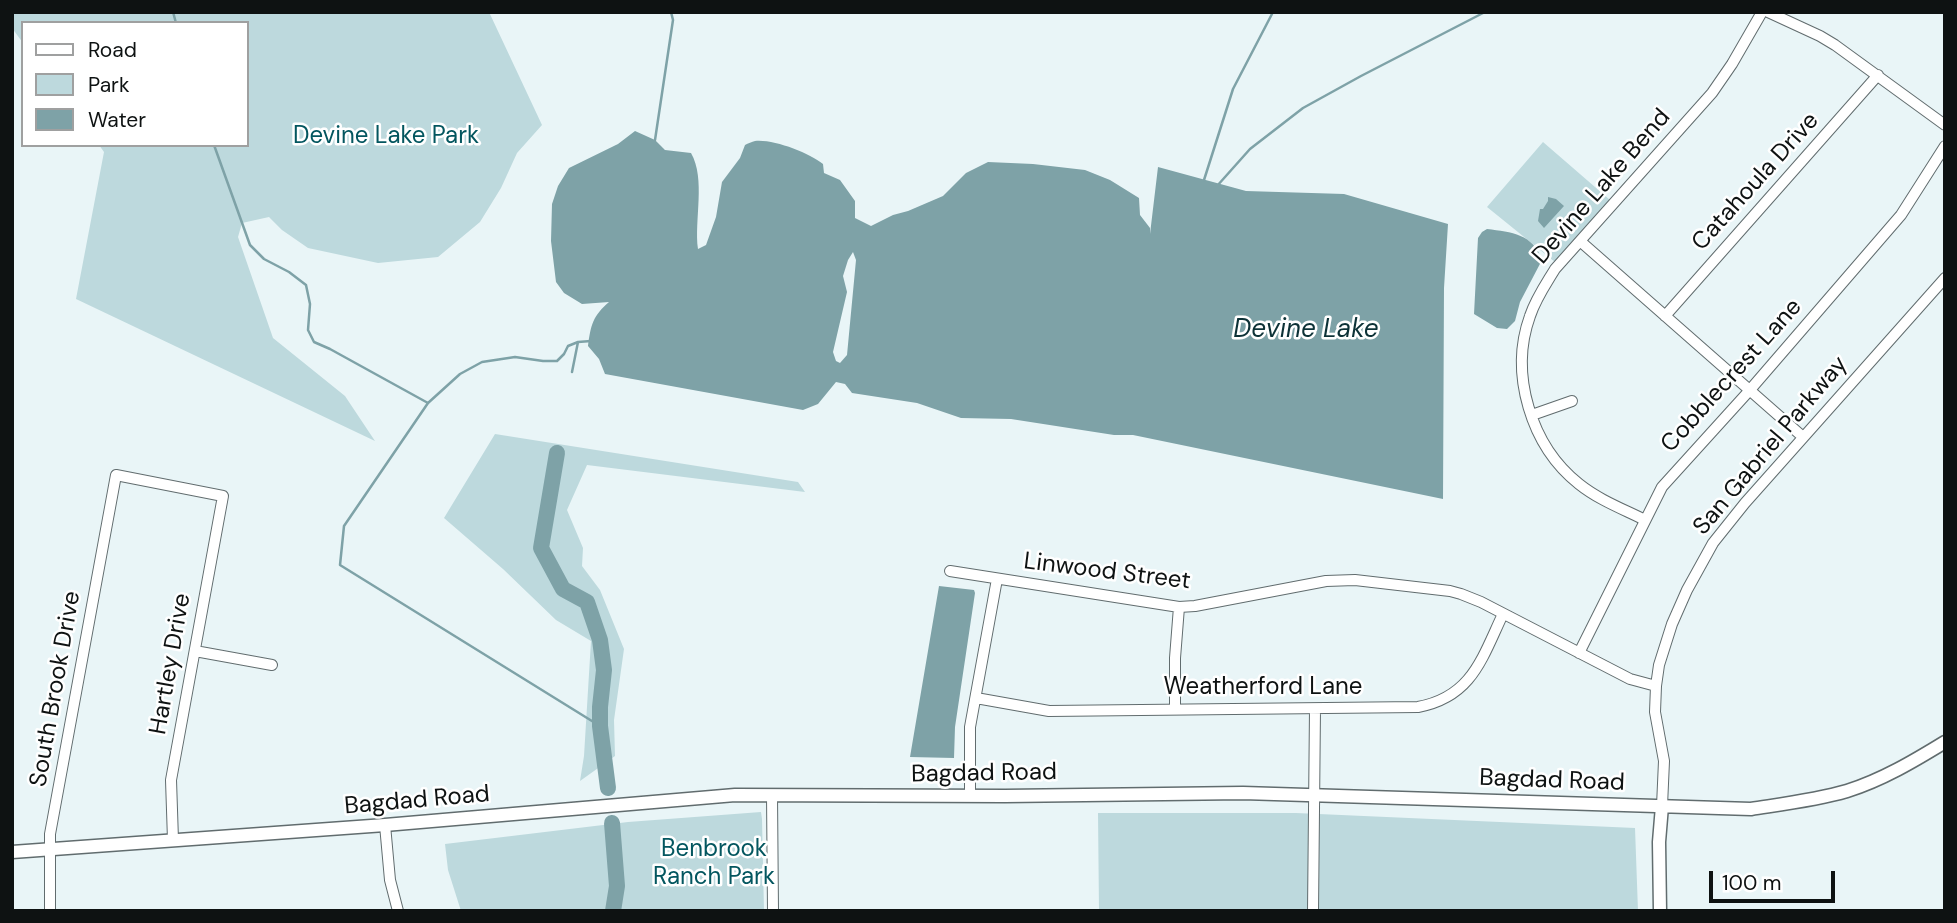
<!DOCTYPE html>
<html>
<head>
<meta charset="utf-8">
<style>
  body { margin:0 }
  #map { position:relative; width:1957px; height:923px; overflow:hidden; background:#e9f5f7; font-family:"DM Sans",sans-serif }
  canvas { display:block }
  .frame { position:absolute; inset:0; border:14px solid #0e1212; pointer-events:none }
  .legend { position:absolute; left:21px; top:21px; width:228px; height:126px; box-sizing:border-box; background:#fff; border:2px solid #9fa0a0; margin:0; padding:9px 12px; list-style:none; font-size:21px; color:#0e1212 }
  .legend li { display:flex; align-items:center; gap:14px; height:35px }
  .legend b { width:35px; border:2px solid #9fa0a0 }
  .scale { position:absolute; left:1709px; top:871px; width:126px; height:32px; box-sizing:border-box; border:4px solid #0e1212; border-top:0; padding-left:9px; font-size:21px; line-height:24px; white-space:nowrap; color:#0e1212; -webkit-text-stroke:5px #fff; paint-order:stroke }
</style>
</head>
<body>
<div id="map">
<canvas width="1957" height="923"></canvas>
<div class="frame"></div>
<ul class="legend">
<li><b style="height:9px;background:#fff"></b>Road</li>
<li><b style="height:19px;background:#bdd9dd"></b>Park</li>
<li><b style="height:19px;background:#7ea2a7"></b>Water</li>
</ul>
<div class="scale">100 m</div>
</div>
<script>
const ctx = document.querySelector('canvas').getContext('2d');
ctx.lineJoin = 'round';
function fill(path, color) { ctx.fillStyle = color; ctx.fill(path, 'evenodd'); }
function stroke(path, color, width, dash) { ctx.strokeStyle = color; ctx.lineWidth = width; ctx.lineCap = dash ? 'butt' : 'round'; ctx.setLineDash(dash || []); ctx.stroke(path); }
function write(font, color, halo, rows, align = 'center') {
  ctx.font = font + ' "DM Sans",sans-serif'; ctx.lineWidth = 5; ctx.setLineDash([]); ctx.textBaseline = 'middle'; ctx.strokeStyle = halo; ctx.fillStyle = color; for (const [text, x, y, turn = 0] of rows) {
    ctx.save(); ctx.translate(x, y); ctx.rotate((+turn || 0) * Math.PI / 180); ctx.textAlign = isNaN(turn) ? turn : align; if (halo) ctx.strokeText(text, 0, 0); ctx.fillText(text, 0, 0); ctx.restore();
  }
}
fill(new Path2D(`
  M12,12H489L542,125L517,153L501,188L480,222L438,257L378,263L308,248L282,230L269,217L242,223L238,237L273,338L345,396L375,441L76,299L104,152L99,145H247V23H23V43L12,28Z
  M1543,142L1610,200L1555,262L1487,207Z
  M495,434L798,482L805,492L587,465L567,510L583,548L582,566L600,590L624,649L614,720L615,756L580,781L584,756L591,641L556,620L503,569L444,518Z
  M761,812L762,819L764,911H461L448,870L445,844L628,822Z
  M1098,813H1296L1635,828L1638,911H1099Z`), '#bdd9dd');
fill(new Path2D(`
  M635,131L655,140L665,150L691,153C706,179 694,220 698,249L706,245L716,217L722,182L740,158L745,145C748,143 752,142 755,141C774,139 809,153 823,164L824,173L840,180L855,201V218L871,226L893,215L908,211L943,196L966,173L988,162L1033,164L1085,170L1110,180L1139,198L1140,215L1150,228V234L1158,167L1246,191L1344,194L1448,224L1444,288L1443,499L1133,435H1114L1011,419L961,418L917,403L852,393L845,384L836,382L818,404L803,410L605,374L599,359L588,346C591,324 593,316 609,302L582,304L564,293L556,282L551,241L552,204L558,186L569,168L618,144ZM853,252L856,260L847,355L840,363L836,361L833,352L847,292L843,276L848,260Z
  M1548,197L1556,199L1564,206L1544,228L1538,221L1540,209H1543L1548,201Z
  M1487,229C1512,232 1533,234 1542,260L1520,302L1515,321L1507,329L1497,328L1474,314L1478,238L1482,232Z
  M939,586L974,590L975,593L955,727L954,758L910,757Z`), '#7ea2a7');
stroke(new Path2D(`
  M173,12L176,23
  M655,140L673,20L671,12
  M214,145L250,245L264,259L289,272L306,285L310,304L308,330L314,342L330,349L428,403
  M1204,180L1233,89L1273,12
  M1217,186L1250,149L1303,108L1361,76L1485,12
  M578,342L568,346L564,354L557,361H543L515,357L482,362L460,374L428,403L344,526L340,565L600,726
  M572,372L578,342L591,341`), '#7ea2a7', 2.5);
stroke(new Path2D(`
  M557,453L541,548L563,589L587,602L600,640L604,670L600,707V726L608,788
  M612,823L617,886L613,911`), '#7ea2a7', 16);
const minor = new Path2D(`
  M1768,12L1820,36L1835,45L1945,125
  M1580,241L1803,437
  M1665,316L1878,75
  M1532,415L1572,401
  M1645,520C1623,509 1599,500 1579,484C1531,446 1509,374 1530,316C1536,298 1546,284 1555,269L1712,93L1732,64L1762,12
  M950,571L1179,607L1195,606L1326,581L1355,580L1450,591L1461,594L1481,602L1630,679L1656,686
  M195,651L272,665
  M1579,653L1662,487L1749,391L1901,215L1945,146
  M976,698L1049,711L1418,707C1472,697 1482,658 1503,614
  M1175,709V658L1179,607
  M772,795L773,911
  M970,796V727L997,579
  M1662,806L1664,761L1655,712L1656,686L1659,665L1672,624L1687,590L1713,543L1745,503L1945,278
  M385,825L390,880L398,911
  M50,911V834L116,475L223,496L171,780L173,840
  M1313,911L1315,709`);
const tertiary = new Path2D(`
  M12,852L385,825L735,795L1005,796L1243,793L1751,809C1783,804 1816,800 1847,791C1882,780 1914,761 1945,742
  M1660,911L1659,842L1662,806`);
stroke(minor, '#616c6e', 12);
stroke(tertiary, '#616c6e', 15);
stroke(minor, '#fff', 10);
stroke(tertiary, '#fff', 12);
write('24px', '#03565f', '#fff', [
  ["Devine Lake Park",386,137],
  ["Benbrook",714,850],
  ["Ranch Park",714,878]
]);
write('24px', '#0e1212', '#fff', [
  ["Catahoula Drive",1756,182,-48],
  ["Devine Lake Bend",1602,187,-49],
  ["Cobblecrest Lane",1732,376,-48],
  ["San Gabriel Parkway",1771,446,-50],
  ["Linwood Street",1107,572,7],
  ["Hartley Drive",171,664,-80],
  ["Weatherford Lane",1263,688],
  ["South Brook Drive",56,689,-80],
  ["Bagdad Road",984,774,-1],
  ["Bagdad Road",1552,781,2],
  ["Bagdad Road",417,801,-5]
]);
write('italic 26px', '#0d3237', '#fff', [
  ["Devine Lake",1306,330]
]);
</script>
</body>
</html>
